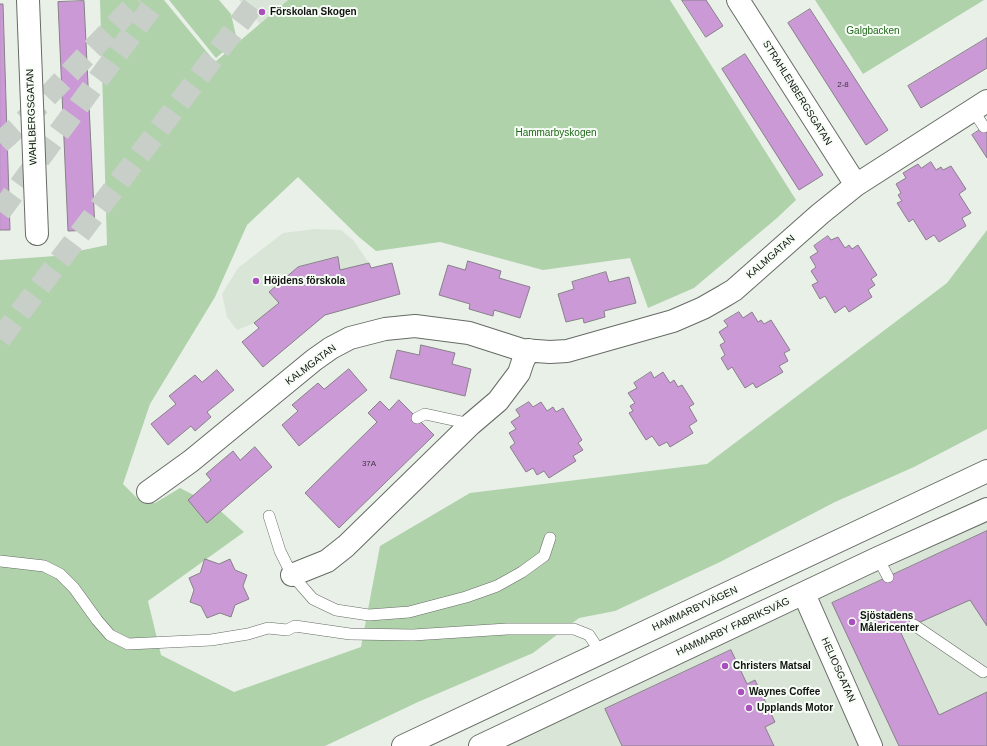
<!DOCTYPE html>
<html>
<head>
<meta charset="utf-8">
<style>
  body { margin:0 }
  canvas { display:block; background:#e9f0e8 }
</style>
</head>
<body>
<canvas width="987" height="746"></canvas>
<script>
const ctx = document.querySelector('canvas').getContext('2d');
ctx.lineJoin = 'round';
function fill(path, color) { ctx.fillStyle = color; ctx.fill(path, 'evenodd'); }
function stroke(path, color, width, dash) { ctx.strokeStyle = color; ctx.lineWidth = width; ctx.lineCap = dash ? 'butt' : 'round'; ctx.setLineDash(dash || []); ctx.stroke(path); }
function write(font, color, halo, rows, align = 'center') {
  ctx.font = font + ' Arial,sans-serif'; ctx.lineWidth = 4; ctx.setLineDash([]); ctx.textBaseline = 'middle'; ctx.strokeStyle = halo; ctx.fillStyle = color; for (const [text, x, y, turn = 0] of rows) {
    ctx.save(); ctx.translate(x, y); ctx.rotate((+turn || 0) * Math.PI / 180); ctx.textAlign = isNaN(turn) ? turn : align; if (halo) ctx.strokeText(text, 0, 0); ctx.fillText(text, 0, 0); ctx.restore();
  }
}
fill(new Path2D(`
  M239,0H288L260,24Z
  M315,229L341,230L353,240L369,263L340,270L338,257L298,267L269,292L279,303L254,323L237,330L227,317L222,294L238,268L283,233Z
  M987,520V746H506Z`), '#d9e5d7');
fill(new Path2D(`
  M100,0H164L215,62L288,0H670L796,200L777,218L694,288L648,308L630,258L543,270L440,242L376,251L359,237L298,177L247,225L215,297L150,404L123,484L138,499L155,503L180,488L215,506L244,532L148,601L161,655L234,692L361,647L380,546L470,493L707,464L947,283L987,230V429L914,467L835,502L720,562L615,611L579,618L533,653L418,702L325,746H0V260L55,256L107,245Z
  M169,0H219L231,14L237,40L216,58Z
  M815,0H984L863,74Z`), '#afd2ab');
const building = new Path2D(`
  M682,0H706L723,26L706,37Z
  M84,1L95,230L68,231L58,2Z
  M0,4H3L10,230H0Z
  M810,9L888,130L866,145L788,23Z
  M987,38V68L921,108L908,86Z
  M745,54L823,175L799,190L722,69Z
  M987,125V158L972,135Z
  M931,162L936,170L941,167L943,170L951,166L966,189L959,194L971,213L962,218L966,226L939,242L934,235L926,240L913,219L909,222L897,203L902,201L898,195L901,193L896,184L906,178L903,173L918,164L921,168Z
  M828,236L831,240L838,237L845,248L849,245L852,249L858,245L877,275L871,279L875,285L868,290L872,297L849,312L845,306L835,313L825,296L820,299L812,285L818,282L811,271L816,267L810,257L818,252L814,246Z
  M338,257L340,270L369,263L371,268L392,263L400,294L325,315L263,367L242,342L259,328L254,323L279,303L269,292L298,267Z
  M468,261L501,271L499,278L530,287L520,318L494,310L493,316L469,309L470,304L439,295L448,265L465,270Z
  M606,272L609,282L629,277L636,303L604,311L605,317L584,323L583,318L566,322L558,294L574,289L572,282Z
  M739,312L743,318L752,312L758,322L761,320L764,324L771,320L790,350L784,353L788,361L779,366L783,372L756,388L753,383L745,388L732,367L728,370L721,358L725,355L720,345L725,342L719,332L728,326L724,321Z
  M421,345L455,353L452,364L471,369L465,396L390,378L397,350L419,355Z
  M349,369L367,390L299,446L282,425L298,411L292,405L318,383L324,389Z
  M217,370L234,390L207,412L211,417L195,431L191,426L168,445L151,424L176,404L169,396L195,375L202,382Z
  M651,372L654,378L663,372L670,383L674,380L678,387L682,385L694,404L689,407L697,421L689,426L693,433L670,447L667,442L659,446L652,436L646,440L629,413L633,411L630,406L635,403L628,393L637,388L634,383Z
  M399,400L434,435L339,528L305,493L377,422L368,413L380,401L389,410Z
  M529,402L533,407L541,402L547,411L553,407L556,412L563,408L582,440L578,443L583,450L573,456L576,461L549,478L544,471L537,475L533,468L526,472L510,447L515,443L509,433L516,429L511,422L520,416L516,410Z
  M255,447L272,467L207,523L188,500L211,480L206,474L233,451L240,460Z
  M987,531V626L970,600L900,631L939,715L987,692V746H899L832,603Z
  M205,559L219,564L230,559L235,570L247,575L243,586L249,599L235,605L231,617L220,613L207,618L201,606L190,602L194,590L189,578L200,573Z
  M731,650L747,684L755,680L775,722L765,727L774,746H622L605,709Z`);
fill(building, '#cb99d6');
stroke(building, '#878188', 1);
stroke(new Path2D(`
  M0,143L26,119L139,0
  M0,212L157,0
  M0,339L257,0`), '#c8cfc8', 22, [22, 11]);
const lane = new Path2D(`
  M973,110L984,127
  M417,418L425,414L471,424
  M269,516L280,551L292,575L313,599L336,610L369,615L409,612L466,597L497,586L522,572L544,556L550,538
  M878,558L888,577
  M0,561L44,566L60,574L74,588L97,620L110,635L128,644L211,640L248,634L268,628L287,630L295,626L350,634L413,635L507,629H574L589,635L601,653
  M914,625L983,672`);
const street = new Path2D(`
  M28,0L37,234
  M738,0L856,185
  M148,492L191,461L314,360L331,348L350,338L385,329L415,326L469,333L522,350L550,352L567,351L673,321L703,308L724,296L734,290L820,214L856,185L987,101
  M292,575L327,561L346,546L471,424L498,401L519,373L523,361L529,350
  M804,594L871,746
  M480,746L878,558L987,509`);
const secondary = new Path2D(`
  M403,746L987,471`);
stroke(lane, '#666c65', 12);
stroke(street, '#666c65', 24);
stroke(secondary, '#666c65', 24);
stroke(lane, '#fff', 11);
stroke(street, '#fff', 22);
stroke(secondary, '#fff', 22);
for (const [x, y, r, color] of [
  [262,12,4,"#a84fbc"],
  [256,281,4,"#a84fbc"],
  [852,622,4,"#a84fbc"],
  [725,666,4,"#a84fbc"],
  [741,692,4,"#a84fbc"],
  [749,708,4,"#a84fbc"]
]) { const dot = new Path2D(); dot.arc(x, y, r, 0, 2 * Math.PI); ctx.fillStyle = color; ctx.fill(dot); stroke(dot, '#f6fdf5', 1.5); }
write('8px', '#3f3442', null, [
  ["2-8",843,85],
  ["37A",369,464]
]);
write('bold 10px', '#101210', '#f6fdf5', [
  ["Förskolan Skogen",270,12],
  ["Höjdens förskola",264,281],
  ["Sjöstadens",860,616],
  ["Målericenter",860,628],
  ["Christers Matsal",733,666],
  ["Waynes Coffee",749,692],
  ["Upplands Motor",757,708]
], 'left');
write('10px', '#1f6719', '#f6fdf5', [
  ["Galgbacken",873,31],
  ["Hammarbyskogen",556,133]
]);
write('10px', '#101210', '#f6fdf5', [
  ["STRAHLENBERGSGATAN",797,93,58],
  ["WAHLBERGSGATAN",32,117,-92],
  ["KALMGATAN",771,257,-41],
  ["KALMGATAN",311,365,-37],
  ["HAMMARBYVÄGEN",695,609,-25],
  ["HAMMARBY FABRIKSVÄG",733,627,-25],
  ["HELIOSGATAN",838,670,66]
]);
</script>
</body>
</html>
